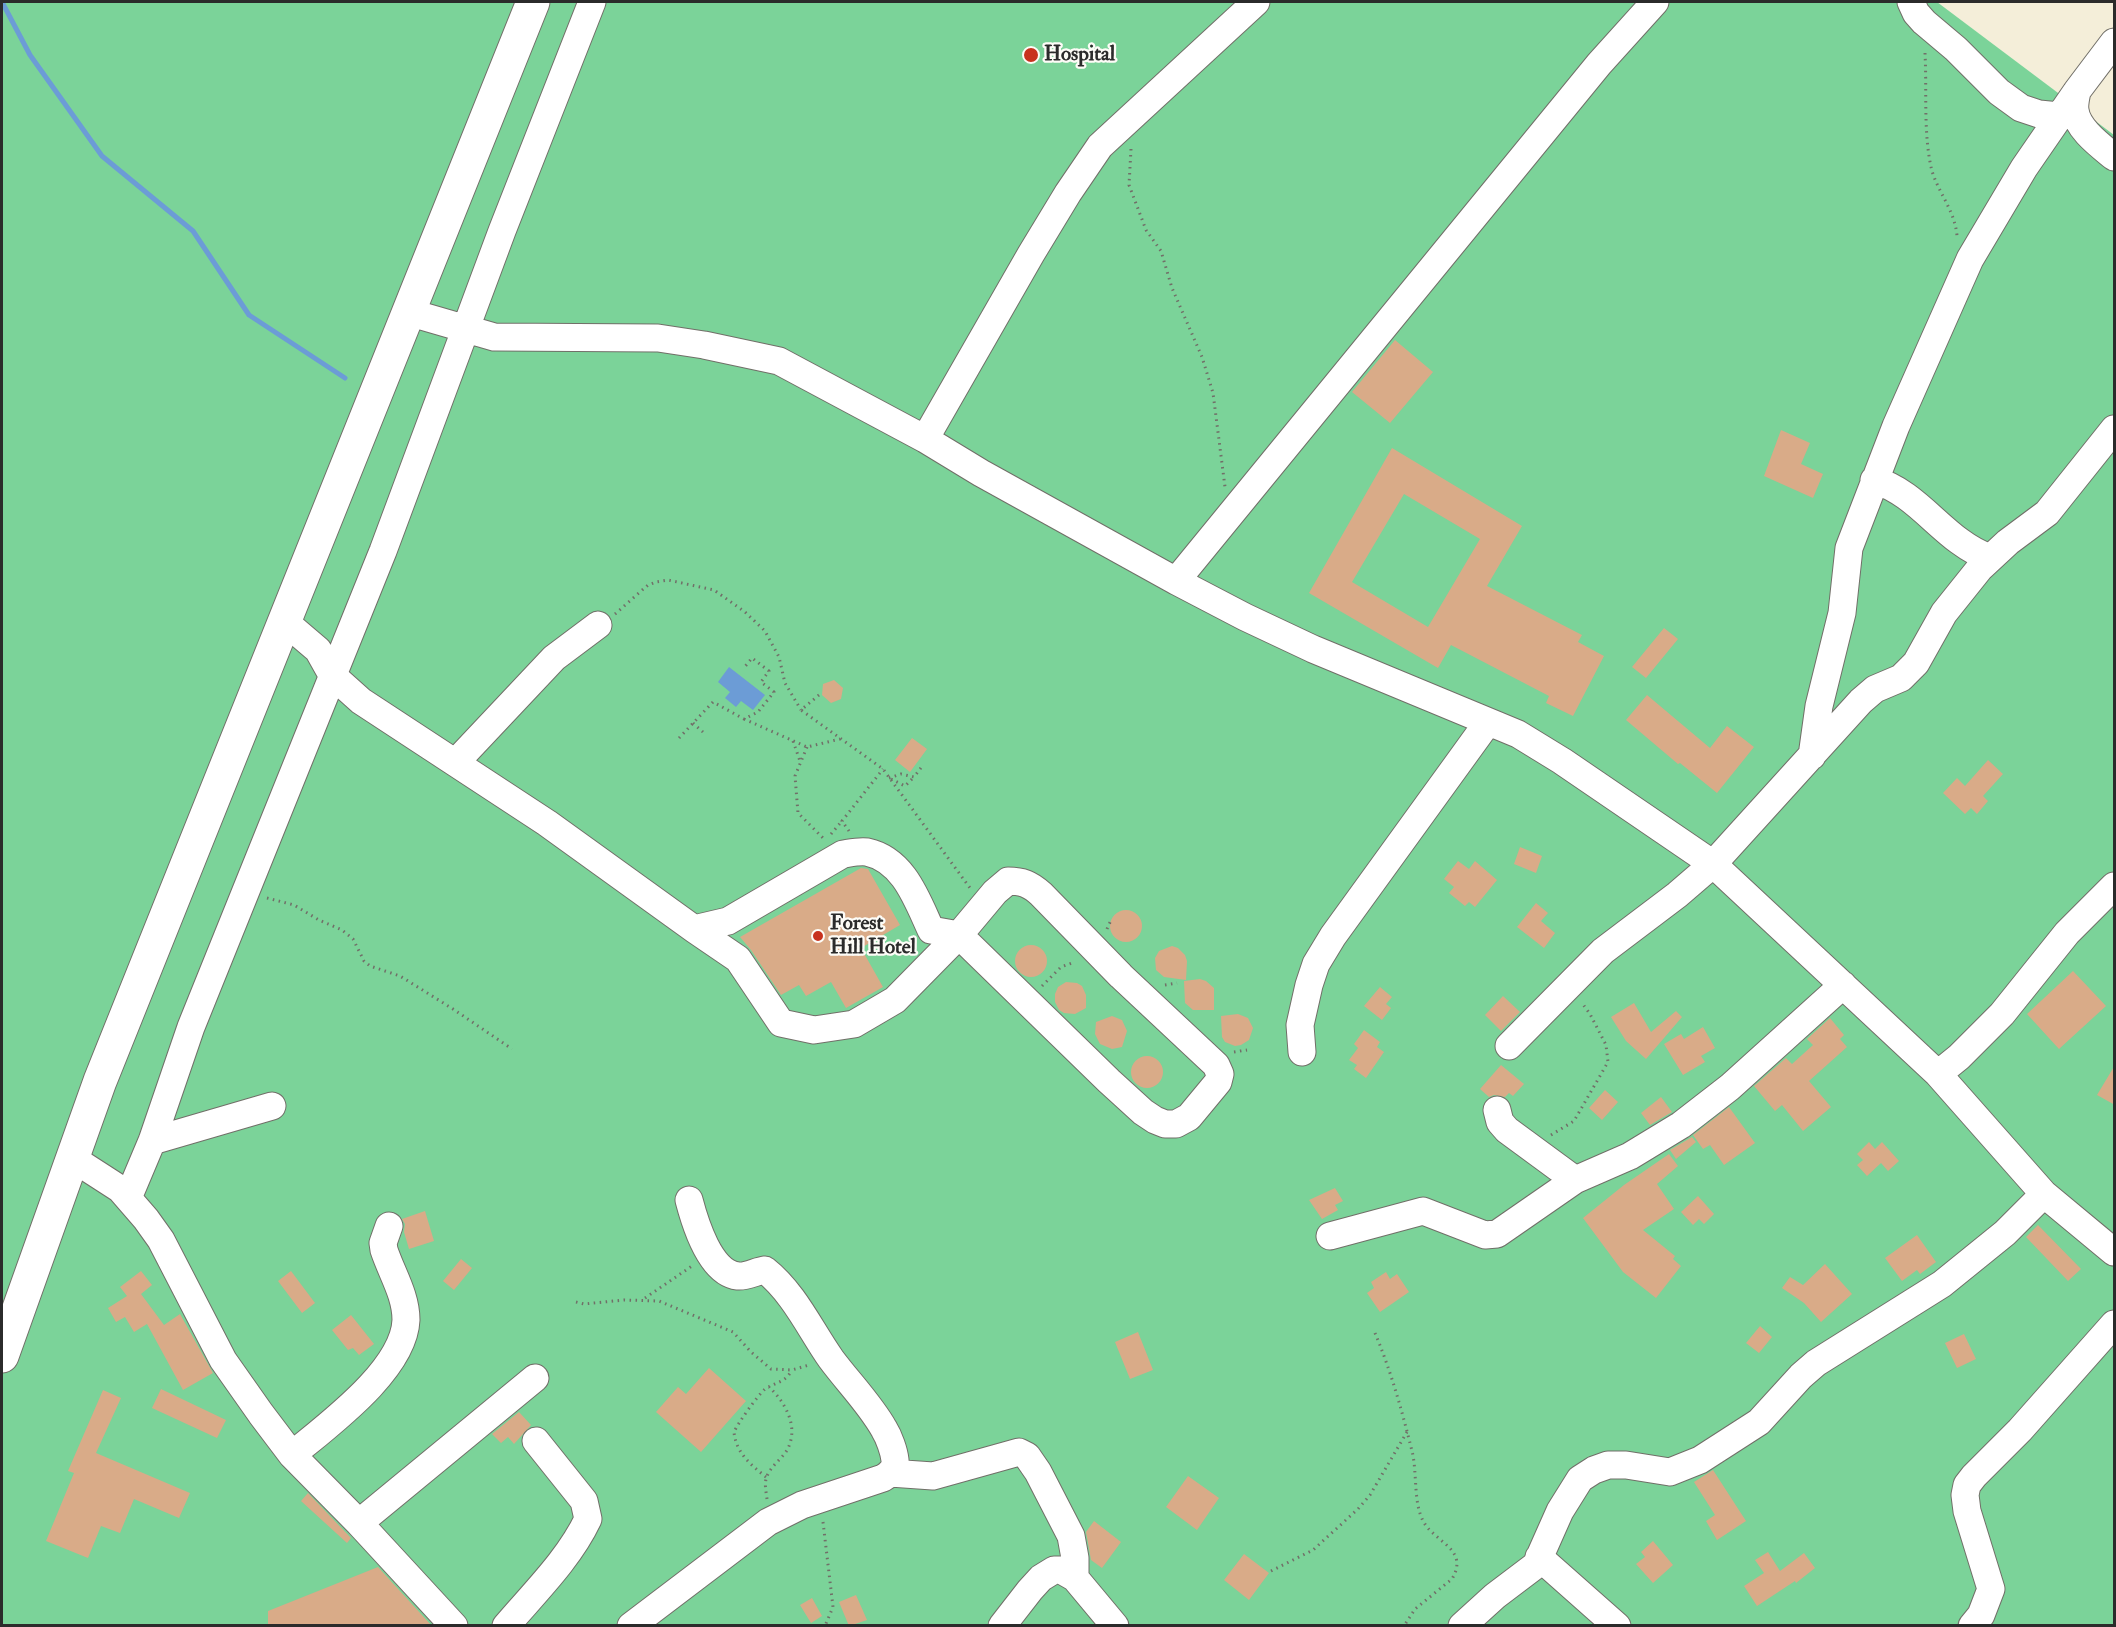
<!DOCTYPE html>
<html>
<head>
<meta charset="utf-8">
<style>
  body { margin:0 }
  #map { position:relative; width:2116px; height:1627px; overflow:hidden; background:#f4eed9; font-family:"IM FELL Double Pica",serif }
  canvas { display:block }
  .frame { position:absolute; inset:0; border:3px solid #2b2b2b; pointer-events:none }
</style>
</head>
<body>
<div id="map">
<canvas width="2116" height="1627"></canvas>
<div class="frame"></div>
</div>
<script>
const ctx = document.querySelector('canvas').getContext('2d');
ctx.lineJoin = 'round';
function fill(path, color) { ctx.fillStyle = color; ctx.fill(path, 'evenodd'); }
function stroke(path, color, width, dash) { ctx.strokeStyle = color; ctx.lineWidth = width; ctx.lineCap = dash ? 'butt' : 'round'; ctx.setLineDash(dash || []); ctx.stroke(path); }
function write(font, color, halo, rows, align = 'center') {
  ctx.font = font + ' "IM FELL Double Pica",serif'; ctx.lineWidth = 4.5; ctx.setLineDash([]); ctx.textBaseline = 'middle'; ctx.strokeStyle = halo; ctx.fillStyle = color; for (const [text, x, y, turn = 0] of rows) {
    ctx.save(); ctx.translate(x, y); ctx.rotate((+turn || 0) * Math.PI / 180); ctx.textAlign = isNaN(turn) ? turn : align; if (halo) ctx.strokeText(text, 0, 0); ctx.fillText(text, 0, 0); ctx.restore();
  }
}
fill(new Path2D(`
  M2,2H1937L2114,135V1625L2,1626Z`), '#7bd399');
fill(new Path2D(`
  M729,667L765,695L753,710L741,701L736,707L725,698L730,692L718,682Z`), '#6c9cd6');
stroke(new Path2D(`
  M2,2L30,55L102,156L193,231L249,315L345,378`), '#6c9cd6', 5);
fill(new Path2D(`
  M1395,340L1433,372L1390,423L1352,392Z
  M1781,430L1810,443L1801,464L1823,474L1813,498L1764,476Z
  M1392,448L1522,526L1487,586L1582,635L1578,642L1604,656L1573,716L1546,703L1549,696L1451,645L1438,668L1309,593ZM1404,494L1480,539L1428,627L1352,582Z
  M1664,628L1678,639L1646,678L1632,667Z
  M834,680L843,688L841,699L831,703L822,695L823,684Z
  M1647,695L1710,748L1727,726L1754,747L1717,793L1680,763L1678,764L1626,720Z
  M912,738L927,749L910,772L895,760Z
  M1988,760L2003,774L1983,796L1988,801L1977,814L1971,808L1965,814L1943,793L1957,778L1965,786Z
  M1520,847L1542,856L1536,873L1514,864Z
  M1458,861L1469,869L1475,861L1497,880L1475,907L1469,902L1465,906L1449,893L1454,887L1444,879Z
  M861,868L868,869L900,925L861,948L883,987L846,1008L831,982L806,996L799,985L781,995L751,950L740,937Z
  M1536,903L1548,913L1541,921L1555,933L1544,948L1517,927Z
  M1110 926a16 16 0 1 1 32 0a16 16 0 1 1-32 0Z
  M1015 961a16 16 0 1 1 32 0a16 16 0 1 1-32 0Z
  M1172,946L1178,948L1185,955L1187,961L1186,980L1164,977L1156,970L1155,958L1159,951Z
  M2073,971L2106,1006L2059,1049L2027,1014Z
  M1200,979L1206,981L1214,988V1010H1193L1185,1003L1184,981Z
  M1066,982L1077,983L1082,986L1086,995V1008L1075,1014L1064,1013L1059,1010L1055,1002V994L1058,987Z
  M1380,987L1392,997L1386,1004L1391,1008L1382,1020L1364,1006Z
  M1503,996L1520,1012L1501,1031L1485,1015Z
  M1634,1003L1651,1032L1676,1011L1682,1017L1646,1059L1626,1041L1611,1017Z
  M1238,1014L1248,1018L1253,1028L1249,1040L1241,1045L1235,1046L1225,1042L1222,1037L1221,1016Z
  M1112,1016L1122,1020L1127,1031L1122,1047L1112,1049L1100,1044L1095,1034L1096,1022Z
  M1830,1018L1844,1035L1840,1039L1847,1047L1809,1081L1831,1107L1803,1131L1782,1105L1775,1111L1754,1086L1786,1058L1792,1064L1813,1045L1807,1039Z
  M1703,1027L1715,1048L1701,1056L1705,1062L1683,1075L1664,1044L1681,1034L1684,1039Z
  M1364,1030L1380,1042L1377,1047L1384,1052L1366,1078L1354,1069L1357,1065L1349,1060L1358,1048L1354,1044Z
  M1131 1072a16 16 0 1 1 32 0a16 16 0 1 1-32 0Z
  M1501,1065L1524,1084L1513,1096L1509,1093L1505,1097L1494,1095L1489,1097L1480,1089Z
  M2115,1065V1105L2097,1095Z
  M1605,1090L1618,1102L1602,1120L1589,1108Z
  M1661,1097L1672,1112L1650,1125L1641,1113Z
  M1729,1107L1755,1143L1724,1165L1710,1145L1703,1149L1693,1135Z
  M1692,1137L1696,1142L1676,1159L1670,1150Z
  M1869,1142L1875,1149L1882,1142L1899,1161L1888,1171L1881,1163L1867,1176L1857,1165L1863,1160L1857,1154Z
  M1669,1154L1678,1166L1657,1184L1674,1209L1643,1230L1675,1256L1673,1259L1681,1266L1656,1298L1623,1272L1583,1218L1624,1185Z
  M1335,1188L1343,1201L1335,1205L1338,1210L1322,1219L1309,1200Z
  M1698,1196L1714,1214L1704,1224L1699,1219L1693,1225L1681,1212Z
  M425,1211L434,1241L409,1249L404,1232L405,1224L402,1219Z
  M2038,1225L2081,1269L2068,1281L2026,1237Z
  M1917,1235L1936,1262L1920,1274L1917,1270L1902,1281L1885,1258Z
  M461,1259L472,1268L454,1290L443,1281Z
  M1825,1264L1852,1294L1821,1322L1804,1303L1782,1288L1790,1277L1803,1285Z
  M141,1271L152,1285L141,1294L164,1325L180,1314L213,1373L183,1390L147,1324L134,1332L125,1317L116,1322L108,1308L127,1296L120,1287Z
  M291,1271L315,1303L302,1313L278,1281Z
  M1386,1272L1390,1279L1397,1274L1409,1292L1380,1312L1367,1293L1374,1288L1371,1282Z
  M351,1315L374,1344L359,1355L353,1348L348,1350L332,1330Z
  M1760,1326L1772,1337L1759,1353L1746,1343Z
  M1138,1332L1153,1370L1130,1379L1115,1342Z
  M1964,1334L1976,1359L1957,1368L1945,1343Z
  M709,1368L746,1401L701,1452L656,1412L678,1387L686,1394Z
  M161,1389L226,1420L217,1438L152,1408Z
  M103,1390L121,1398L96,1453L190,1493L179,1518L134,1499L120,1533L101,1526L88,1558L46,1541L74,1473L68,1471Z
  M519,1412L531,1425L514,1444L508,1437L501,1443L492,1434Z
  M1713,1470L1746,1521L1717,1540L1706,1521L1715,1515L1694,1482Z
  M1188,1476L1219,1498L1197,1530L1166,1507Z
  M308,1493L351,1538L347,1543L301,1501Z
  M1094,1521L1121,1542L1102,1568L1091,1560L1086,1532Z
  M1653,1541L1673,1565L1653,1583L1636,1564L1645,1557L1641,1552Z
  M1768,1552L1780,1571L1804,1553L1815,1568L1796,1583L1795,1581L1757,1606L1744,1586L1764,1573L1755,1560Z
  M1244,1554L1269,1573L1249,1600L1224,1580Z
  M378,1567L432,1626H268V1611Z
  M856,1595L867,1620L849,1626L839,1602Z
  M812,1598L822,1616L811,1623L800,1605Z`), '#d9ab88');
const minor = new Path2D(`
  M1911,2L1916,13L1924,22L1956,49L1999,92L2021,108L2039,114L2059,116
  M2077,91C2076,97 2074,104 2075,110C2077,129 2101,146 2114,157
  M408,312L494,337L658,338L704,345L779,361L925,439L981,473L1176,581L1245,617L1313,649L1518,734L1562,761L1713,864L1938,1074L2044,1194L2114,1252
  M925,439L1031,254L1068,193L1100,146L1256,2
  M1874,480C1921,494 1943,541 1990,558
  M1176,581L1599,64L1655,2
  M284,621L318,650L332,675L361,701L547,823L694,929L728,921L843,854C850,853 859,851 867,852C904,860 917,900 931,930L959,935L1109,1081L1143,1112L1155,1120L1165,1124H1176L1189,1117L1218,1082L1220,1074L1216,1065L1121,976L1041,894C1030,884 1022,881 1008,881L995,892L959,935L895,1000L854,1024L814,1030L781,1023L738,959L694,929
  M1812,756L1819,706L1842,613L1849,548L1896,426L1970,259L2024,168L2077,91L2114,42
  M456,762L554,658L598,625
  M1509,1046L1603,951L1677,895L1713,864L1861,701L1875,689L1901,678L1916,663L1944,613L1980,568L2008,542L2047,513L2114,429
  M1302,1052L1300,1025L1309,985L1316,964L1333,936L1488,722
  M1938,1074L1959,1057L2002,1014L2067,933L2114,886
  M1497,1110L1500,1122L1507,1130L1575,1180
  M152,1141L272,1106
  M72,1158L120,1189L146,1219L161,1240L223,1360L261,1414L292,1455L359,1523L454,1626
  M128,1198L152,1141L191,1027L383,551L502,231L592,2
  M1330,1236L1423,1211L1485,1235L1497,1234L1575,1180L1630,1156L1681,1125L1730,1087L1843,985
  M292,1455C328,1425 404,1370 406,1320C406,1295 392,1274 384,1250L383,1243L389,1226
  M890,1473L933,1476L1019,1452L1027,1456L1038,1472L1071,1536L1075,1558V1578
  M359,1523L535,1378
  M1539,1557L1617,1626
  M506,1626C535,1592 569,1559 588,1519L584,1501L536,1441
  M631,1626L768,1522L802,1505L883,1478C890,1474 896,1468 895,1460C894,1451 889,1437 884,1429C870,1404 848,1382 831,1359C810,1329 794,1293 765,1270C757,1271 746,1277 738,1276C710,1273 695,1223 689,1200
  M1002,1626L1030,1590L1041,1578L1054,1570H1061L1075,1578L1115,1626
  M1462,1626L1495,1596L1536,1565L1560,1511L1580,1479L1594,1470L1608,1465H1626L1670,1472L1700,1460L1759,1422L1801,1376L1816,1363L1942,1284L2005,1233L2044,1194
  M1972,1626L1981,1615L1991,1589L1967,1511L1965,1495L1967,1485L1974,1476L2020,1430L2114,1324`);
const highway = new Path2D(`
  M2,1356L100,1081L533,2`);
stroke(minor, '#716f68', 29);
stroke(highway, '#716f68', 35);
stroke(new Path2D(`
  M1925,53C1927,91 1923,135 1932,171C1939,194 1955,211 1957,236
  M1131,149L1129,185L1146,230L1161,251L1172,288L1202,357L1213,393L1225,487
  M615,614L648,585L656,582L668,580L714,590L745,612L765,631L779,657L785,683L801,710
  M819,695L801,710L883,769L970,888
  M744,719L807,747L840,739
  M693,723L703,732
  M679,738L713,702L744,719L758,712L774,692L761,682L769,671L752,658L743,669
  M793,741L800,761
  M807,747L795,776L798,813L825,840
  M889,778L901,774L914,777L923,765
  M891,779L905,786L914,777
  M849,831L842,821L883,769
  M831,834L842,821
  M267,898L294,905L319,920L342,930L353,939L364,961L370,966L400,976L453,1009L512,1049
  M1107,929L1111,920
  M1165,985L1177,983
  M1042,986L1061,967L1075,962
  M1234,1052L1247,1050
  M1551,1135L1574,1121L1608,1062L1606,1045L1590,1014L1582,1003
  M645,1298L692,1266
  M576,1302L584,1304L624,1300L659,1301L733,1332L751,1352L771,1369L792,1370L809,1365
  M1375,1333C1391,1371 1402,1411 1412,1451C1418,1475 1412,1508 1427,1527C1441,1544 1468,1552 1452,1579L1415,1609L1404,1626
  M766,1477C751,1465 736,1453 734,1432C738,1423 758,1395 765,1389C776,1382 785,1383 792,1370
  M767,1499C766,1491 764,1483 767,1476C772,1464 785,1457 789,1446C798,1424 784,1401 769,1387
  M823,1522L833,1607L825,1626
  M1271,1571L1313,1550L1358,1509L1370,1495L1407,1432`), '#716f68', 3, [1.5, 4.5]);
stroke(minor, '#fff', 27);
stroke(highway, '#fff', 33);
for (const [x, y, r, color] of [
  [1031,55,8,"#c8321e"],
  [818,936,6,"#c8321e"]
]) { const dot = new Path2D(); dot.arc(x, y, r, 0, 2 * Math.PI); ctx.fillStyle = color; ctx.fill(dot); stroke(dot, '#fdfcf7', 2); }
write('bold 21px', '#2b2b2b', '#fdfcf7', [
  ["Hospital",1044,55],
  ["Forest",830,924],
  ["Hill Hotel",830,948]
], 'left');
</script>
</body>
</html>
